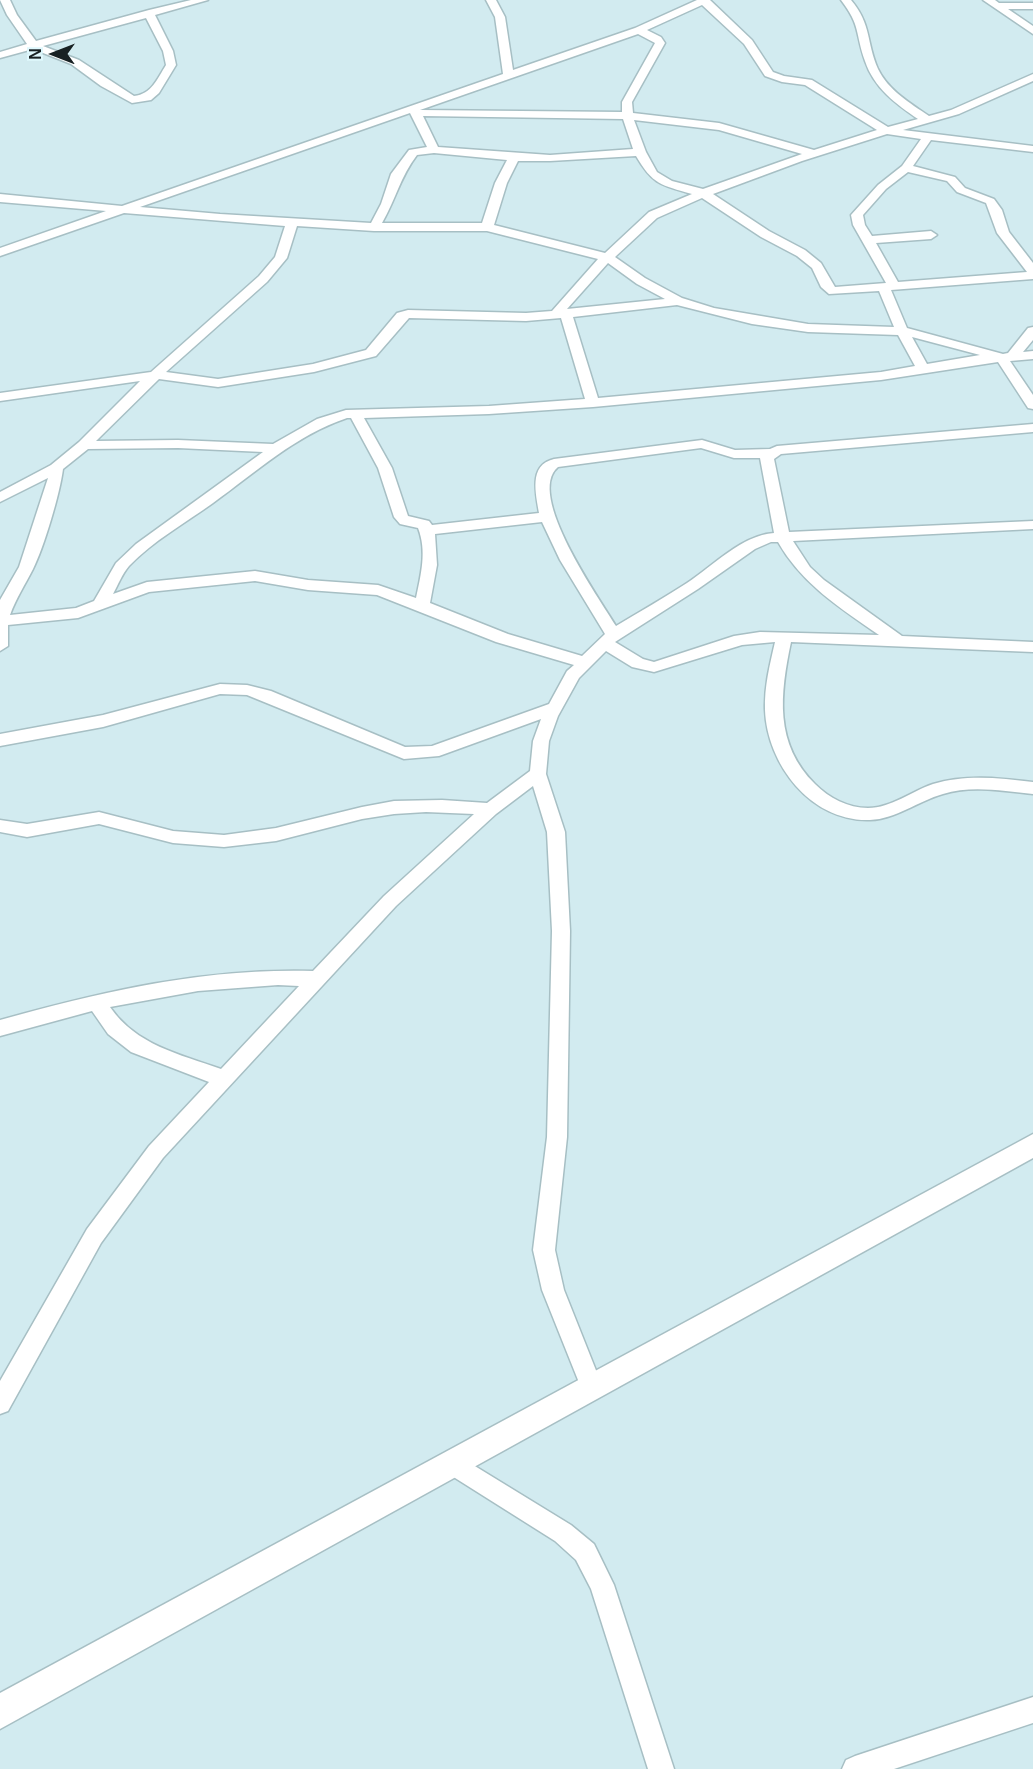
<!DOCTYPE html>
<html>
<head>
<meta charset="utf-8">
<style>
  body { margin:0 }
  #map { position:relative; width:1033px; height:1769px; overflow:hidden; background:#d2ebf0; font-family:Helvetica,sans-serif }
  canvas { display:block }
  .north { position:absolute; left:24px; top:24px; width:60px; height:60px; -webkit-text-stroke:4px #dff8fd; paint-order:stroke; rotate:270deg; font-size:16px; font-weight:700; line-height:24px; text-align:center; color:#182123 }
  .north::after { content:''; display:block; margin:auto; width:21px; height:27px; background:#182123; clip-path:polygon(50% 0,100% 100%,50% 72%,0 100%) }
</style>
</head>
<body>
<div id="map">
<canvas width="1033" height="1769"></canvas>
<div class="north">N</div>
</div>
<script>
const ctx = document.querySelector('canvas').getContext('2d');
ctx.lineJoin = 'round';
function stroke(path, color, width, dash) { ctx.strokeStyle = color; ctx.lineWidth = width; ctx.lineCap = dash ? 'butt' : 'round'; ctx.setLineDash(dash || []); ctx.stroke(path); }
function fill(path, color) { ctx.fillStyle = color; ctx.fill(path, 'evenodd'); }
const street = new Path2D(`
  M0,0H10L17,15L36,41L149,10L191,0H208L155,15L173,51L176,65L159,93L151,100L132,103L101,86L71,64L33,49L0,58V52L27,44L7,15ZM146,18L163,51L166,65C157,79 152,94 134,96L79,60L43,46Z
  M486,0H496L505,17L513,70L635,28L697,0H710L752,40L773,72L784,76L812,80L888,127L918,119C896,104 874,88 865,61C855,33 861,26 841,0H851C872,25 866,42 878,69C888,90 910,103 929,116L951,110L1033,74V81L959,114L903,130L1033,146V152L931,140L913,166L955,177L965,188L994,199L1002,210L1009,232L1033,263V279L891,290L907,328L1003,354L1008,353L1028,328L1033,327V340L1023,352L1033,351V359L1010,361L1033,395V409L1028,408L998,362L881,380L593,407L489,414L364,418L392,468L408,516L429,521L432,525L539,513C536,494 528,465 554,459L702,440L735,450L770,449L777,446L1033,424V432L781,454L774,459L789,532L1033,521V529L793,541L810,567L824,580L902,636L1033,642V652L791,642C780,694 774,744 815,784C829,798 848,808 868,808C891,808 912,791 933,784C966,774 999,778 1033,782V794C1004,791 971,785 943,794C918,801 896,819 870,820C811,822 767,764 765,710C764,687 770,664 775,642L742,645L654,672L632,667L606,651L579,678L558,716L549,741L546,774L565,832L570,931L567,1137L555,1250L564,1290L603,1388L600,1395L592,1399L584,1395L542,1290L533,1250L547,1137L552,931L547,832L533,786L496,814L396,906L163,1158L101,1243L8,1411L0,1414V1381L87,1229L149,1146L209,1082L131,1052L108,1034L92,1011L0,1036V1020C105,991 202,968 313,971L384,896L474,814L426,812L394,814L362,819L276,841L224,847L173,843L99,824L27,837L0,832V820L27,824L99,812L173,831L224,835L276,828L362,807L394,801L442,800L487,803L530,771L533,741L541,719L439,756L404,759L247,695L220,694L103,727L0,746V734L103,715L220,684L247,685L271,691L405,747L432,746L549,704L567,671L574,665L496,642L377,595L308,590L255,581L149,592L78,618L8,625V646L0,651V600L19,567L48,478L0,502V492L51,465L79,442L140,381L0,401V393L151,372L259,276L275,257L285,226L124,213L0,256V248L106,211L0,202V194L122,206L503,74L495,17ZM702,5L744,44L765,76L782,82L805,85L877,130L814,150L719,123L633,113L632,102L665,43L661,37L647,30ZM638,34L655,43L622,102V112L420,110ZM410,113L427,147L409,150L391,174L381,204L371,223L220,214L140,207ZM423,116L623,119L633,149L550,155L438,147ZM634,120L719,130L802,154L703,189L672,181L657,172L646,152ZM887,134L921,139L902,166L878,185L851,215L853,225L886,283L835,287L821,263L805,250L769,231L713,194L802,161ZM434,153L507,160L495,183L482,223H382C396,199 400,177 417,155ZM636,156C653,185 661,185 692,194L649,212L605,253L494,225L507,183L518,161H550ZM908,172L947,181L957,192L986,203L997,233L1027,272L898,282L876,243L931,239L937,235L931,231L872,236L865,225L863,215L886,189ZM702,198L761,237L797,256L812,268L821,287L829,294L879,291L894,327L808,324L714,308L682,298L645,278L615,257L657,218ZM297,226L374,231H487L598,259L552,311L526,313L408,310L397,313L366,350L313,364L218,379L166,372L267,282L287,258ZM608,263L637,284L665,299L567,309ZM677,305L752,324L808,332L898,335L915,366L881,372L598,398L573,317ZM409,318L526,321L561,318L585,399L489,406L346,410L317,419L273,444L178,440L96,441L159,379L218,387L314,372L376,356ZM912,337L980,355L927,364ZM347,418H351L378,468L394,517L400,524L418,528C427,551 421,574 416,598L378,585L308,580L255,571L147,582L113,594C118,585 122,574 129,566C153,541 185,523 213,503C256,472 296,435 347,418ZM178,448L263,452L136,544L116,563L94,601L76,608L10,615C16,598 25,585 33,569C44,547 60,493 63,469L88,449ZM701,448L734,458H760L774,533C742,535 713,566 687,583C664,598 639,612 616,626C599,598 525,494 558,467ZM542,522L560,560L605,634L582,656L508,634L430,603L437,565L435,534ZM771,542H778C802,584 840,608 879,635L760,632L734,636L654,662L643,659L615,642L698,589L755,549ZM278,985L299,986L221,1069C179,1054 136,1045 110,1007L198,991Z
  M983,0H995L999,3H1033V9H1008L1033,26V34Z
  M452,1452L571,1525L594,1544L614,1585L674,1769H648L591,1589L576,1560L555,1541L444,1471L440,1463L444,1455Z
  M1033,1697V1723L894,1769H842L846,1760L855,1756Z`);
const secondary = new Path2D(`
  M1033,1134V1158L0,1729V1693Z`);
stroke(street, '#a7bfc4', 3);
stroke(secondary, '#a7bfc4', 3);
fill(street, '#fff');
fill(secondary, '#fff');
</script>
</body>
</html>
